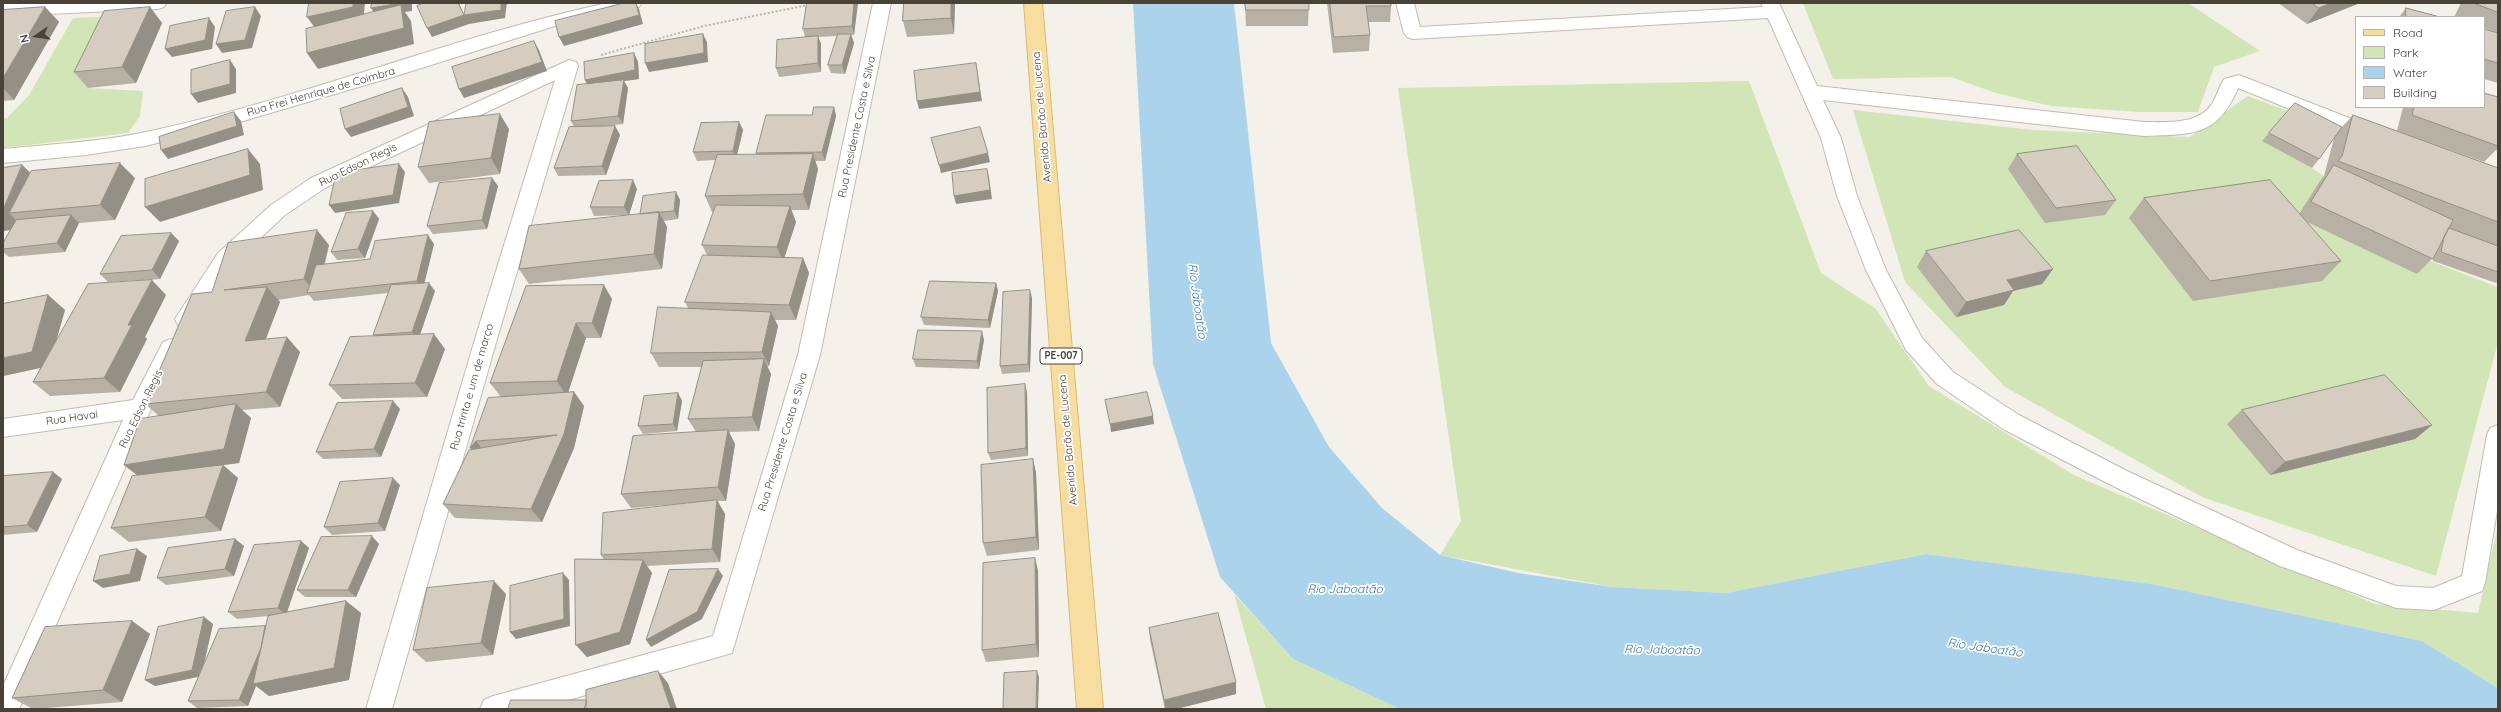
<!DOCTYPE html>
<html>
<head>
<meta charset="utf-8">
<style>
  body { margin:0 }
  #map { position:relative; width:2501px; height:712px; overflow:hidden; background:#f4f1ea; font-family:Quicksand,sans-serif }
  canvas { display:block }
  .frame { position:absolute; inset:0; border:4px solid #484239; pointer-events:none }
  .legend { position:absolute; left:2355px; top:16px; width:130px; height:92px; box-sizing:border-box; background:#fff; border:1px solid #b6b3b0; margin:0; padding:5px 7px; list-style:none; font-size:12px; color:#484239 }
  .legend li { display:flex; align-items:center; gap:8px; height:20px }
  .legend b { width:20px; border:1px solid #b6b3b0 }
  .north { position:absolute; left:16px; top:16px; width:40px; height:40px; -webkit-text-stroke:3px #fff; paint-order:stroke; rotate:257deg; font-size:11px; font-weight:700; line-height:16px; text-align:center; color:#484239 }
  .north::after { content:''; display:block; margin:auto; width:14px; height:18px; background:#484239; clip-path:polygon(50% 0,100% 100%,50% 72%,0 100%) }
</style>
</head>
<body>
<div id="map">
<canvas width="2501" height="712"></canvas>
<div class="frame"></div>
<ul class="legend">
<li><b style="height:5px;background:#f8dda0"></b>Road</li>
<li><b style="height:11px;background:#d1e5b6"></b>Park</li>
<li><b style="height:11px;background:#abd3ec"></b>Water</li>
<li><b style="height:11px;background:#d5cdc0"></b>Building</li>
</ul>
<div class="north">N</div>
</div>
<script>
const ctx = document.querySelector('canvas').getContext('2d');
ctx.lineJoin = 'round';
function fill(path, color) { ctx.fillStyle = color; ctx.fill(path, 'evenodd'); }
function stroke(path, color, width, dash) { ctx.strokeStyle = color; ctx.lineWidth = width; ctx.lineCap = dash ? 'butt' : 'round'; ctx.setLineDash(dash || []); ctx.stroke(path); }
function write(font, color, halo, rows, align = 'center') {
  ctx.font = font + ' Quicksand,sans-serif'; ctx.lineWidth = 3.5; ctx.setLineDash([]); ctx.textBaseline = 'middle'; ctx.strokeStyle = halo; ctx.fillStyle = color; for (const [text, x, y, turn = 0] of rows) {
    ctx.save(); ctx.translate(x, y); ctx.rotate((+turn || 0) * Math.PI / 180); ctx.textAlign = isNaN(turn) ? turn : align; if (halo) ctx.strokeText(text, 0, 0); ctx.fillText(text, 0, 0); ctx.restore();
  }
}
fill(new Path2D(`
  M1803,3H2188L2260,51L2214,67L2198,112H2139L2051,106L1996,93L1951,77L1833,79Z
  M123,16L88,88L143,91L140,116L128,133L3,148V118H7L29,95L73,18Z
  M1749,81L1821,273L1875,308L1929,386L2074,475L2375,604L2478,613L2498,526V688L2422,641L2152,584L1926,554L1726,593L1612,587L1440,555L1461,521L1398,88Z
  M2248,96L2288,111L2302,162L2324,176L2425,259L2498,287V342L2436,576L2202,497L2005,387L1905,282L1853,110L2033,130L2190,137Z
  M1234,594L1293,659L1400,709H1266Z`), '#d1e5b6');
fill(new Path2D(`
  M1133,3H1234L1271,343L1329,447L1382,508L1440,555L1518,573L1612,587L1726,593L1926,554L2152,584L2422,641L2498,688V709H1400L1293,659L1220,577L1153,364Z`), '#abd3ec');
const street = new Path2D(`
  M30,3H167L164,7L158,9L3,16V4Z
  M607,3H642L639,7L555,26L396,76L216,129L145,146L86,155L3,163V149C51,144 99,142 146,132C302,99 451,37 607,3Z
  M873,3H891L820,355L732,653L537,709H480L484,700L493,696L713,636L798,355Z
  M1396,3H1414L1420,27L1763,7L1761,3H1779L1817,86L2144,122C2166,122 2198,125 2212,104C2217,96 2219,87 2224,79L2239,75L2380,130L2383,135L2380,140L2373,142L2366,140L2238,88C2217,137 2193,134 2144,136L1823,100L1841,138L1857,196L1886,270L1922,338L1953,372L2019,415L2127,471L2297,550L2396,586L2433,588L2462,576L2487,435L2490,428L2498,425V505L2485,583L2482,591L2434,610L2396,608L2280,566L2111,485L2003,429L1937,384L1906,350L1866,270L1837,196L1821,138L1768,18L1413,39L1407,37L1404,33Z
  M569,60L576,62L578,66L497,339L392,709H366L475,339L555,80L325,188L285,215L232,265L194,325L186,327L178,325L175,319L218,253L271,205L311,178Z
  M171,339L179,342L182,348L151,409L19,709H3V686L123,420L3,437V419L133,400L163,342Z`);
const primary = new Path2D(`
  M1024,3H1042L1103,709H1077Z`);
stroke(street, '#c2bcb0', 2);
stroke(primary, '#dcba70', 2);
stroke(new Path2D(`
  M601,55L704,26L808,5`), '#c0b4a0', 2, [2, 2]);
fill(street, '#fff');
fill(primary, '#f8dda0');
fill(new Path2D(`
  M807,3H857L854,35H851L854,43L845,74L831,73L828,65L837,36L818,37L821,44V72L779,77L776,68L805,37L803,29Z
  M904,3H955L954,34L907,37L903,21Z
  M1245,3H1309L1308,26H1246Z
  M1327,3H1391V6L1390,22H1368L1370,35L1369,51L1333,53Z
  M2278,3H2360L2307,24Z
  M2461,3H2498V33L2484,28V17H2454Z
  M45,7L59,22L14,100L3,101V10Z
  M150,7L162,23L136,83L88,88L74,72Z
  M2406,8L2440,17H2399Z
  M2484,29L2498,33V83L2484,79Z
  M634,53L638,62L639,79L624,81L628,88L623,124L604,126H615L620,135L606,175L558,176L554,168L574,127L571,121L587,84L585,80Z
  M2498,97V150H2496L2484,162L2397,131L2403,107H2484Z
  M834,107L836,116L825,161H815L818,169L809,210H791L796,222L784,258H803L809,273L796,320H775L778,326L769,366H767L771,374L759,431L729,432L735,444L726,501H717L725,514L720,562L647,566L652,573L630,644L587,657L576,645L604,560L601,555L689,503L631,508L621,494L696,432L688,419L702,367H659L651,353L688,308L685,302L707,255L702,245L714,212H712L705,196L716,160L697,161L693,152L739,122L743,130L737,155H756V153L812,115Z
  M2353,115L2498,168V282L2496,283L2433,261V258L2417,274L2305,221L2341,261L2322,281L2193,301L2129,218L2144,198L2299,214L2320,181L2324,176L2334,138L2319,159L2312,168L2262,141L2269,133L2342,127Z
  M509,129L500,174L429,183L418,167Z
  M2017,154L2116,200L2105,215L2045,223L2008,169Z
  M22,165L30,173L135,178L115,220L79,223L65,252L9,257L3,252V243L10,230L3,231V168Z
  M492,178L498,186L487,229L433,234L427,226Z
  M637,189L629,215L594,216L590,207Z
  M676,192L680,200L678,219L664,221L667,227L662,269L529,284L519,269L640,214Z
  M373,211L379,219L365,258L337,260L331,252Z
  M171,233L179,241L160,279L108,282L100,274Z
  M434,244L424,283L435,291L420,335L445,349L427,397L342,399L329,385L374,336L373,335L388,293L314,301L309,295L278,300L280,302L266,339L300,352L280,407L242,410L251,418L239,463L223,465L238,478L221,531L129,542L111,528L137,475L124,465L159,416L145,404L212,292L329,245L325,264L370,259Z
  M1926,251L2053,269L2042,284L2013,291L2004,305L1956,317L1917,267Z
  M996,283L998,291L990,328L924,325L921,317Z
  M526,286L612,299L601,338H586L568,392H574L584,406L574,448L542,522L455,518L443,504L471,449L501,397L490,383Z
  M48,295L65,310L56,341L166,295L145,337L147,339L120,392L50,396L33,382L40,368L3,376V304Z
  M1032,298L1030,372L1002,374L1000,366Z
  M984,340L979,369L916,367L913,359Z
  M1027,392L1028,456L991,460L988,453Z
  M678,393L682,401L677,431L643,434L638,426Z
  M393,401L400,409L381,457L323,459L316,452Z
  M2242,410L2432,425L2415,439L2270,475L2227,424Z
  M1033,459L1036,473L1039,550L987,556L983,543Z
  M53,472L62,479L37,532L3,535V476Z
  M400,485L385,531L332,535L324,527Z
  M235,539L244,546L234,576L166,585L157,578Z
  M301,541L309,548L287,612L346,601L361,613L349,680L269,696L256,686L248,706L197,708L188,701L198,677L155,686L145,680L204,617L213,624L204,665L265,626L268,616L237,619L228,612Z
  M379,544L356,597H305L297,590Z
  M1035,558L1038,571L1039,657L986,662L982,650Z
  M506,594L493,655L426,662L413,650Z
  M132,621L150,634L122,702L33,709L12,698Z
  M1149,628L1236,694L1176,709H1165L1150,640Z`), '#b7b0a5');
fill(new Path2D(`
  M353,3H365L363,23L318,32L307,17Z
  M401,3H412V11L405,12L411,21L414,44L318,69L307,53L377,17L371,8Z
  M458,3H459L464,15L501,3H507L505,18L469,24L432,37L427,28Z
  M636,3L639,9L643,24L564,46L559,37Z
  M854,3H857L858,4L854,35L852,26Z
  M951,3H955L954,34L951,18Z
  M2331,3H2360L2307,24L2319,8Z
  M45,7L59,22L14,100L3,88V78Z
  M150,7L162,23L136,83L122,67Z
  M255,7L261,16L252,48L222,53L216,44Z
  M209,18L215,27L212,49L172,57L165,49Z
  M703,34L707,42L708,62L649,72L645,63Z
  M851,34L854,43L845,74L842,65Z
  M818,36L821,44V72L818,63Z
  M534,41L539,50L547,71L464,98L459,89Z
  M634,53L638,62L639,79L624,81L628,88L623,124L618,116L589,88L585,80Z
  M230,60L236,69V93L198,103L191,94Z
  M976,63L982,101L919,109L917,101Z
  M402,88L408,97L414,116L351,137L345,129Z
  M834,107L836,116L825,161L822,152Z
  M234,112L241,121L244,135L168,159L161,150Z
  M500,114L509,129L500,174L491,158Z
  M739,122L743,130L736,159L733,151Z
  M615,126L620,135L606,175L602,166Z
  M248,149L260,164L263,190L160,222L145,207Z
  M988,153L990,162L941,173L939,165Z
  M813,154L818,169L809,210L803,194Z
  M120,163L135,178L115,220L100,205Z
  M399,164L405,172L399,203L335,213L329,205Z
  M22,165L38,180L9,213L20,224L17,229L3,231V210Z
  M987,169L989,177L992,199L956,204L954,196Z
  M492,178L498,186L487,229L482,220Z
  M633,180L637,189L629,215L624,207Z
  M676,192L680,200L678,219L674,211Z
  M790,206L796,222L783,262L777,247Z
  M373,211L379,219L365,258L358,249Z
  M659,212L667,227L662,269L654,254Z
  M71,215L79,223L65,252L57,243Z
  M317,230L329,245L317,292H315L304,279Z
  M171,233L179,241L160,279L152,270Z
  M428,235L434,244L423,289L417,281Z
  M803,258L809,273L796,320L789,305Z
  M2053,269L2042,284L2013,291L2004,305L1956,317L1966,302L2007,280Z
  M152,280L166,295L145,337L147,339L120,392L104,378L128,325Z
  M429,283L435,291L418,340L412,332Z
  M996,283L998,291L990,328L988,320Z
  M604,285L612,299L601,338L592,323Z
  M267,287L280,302L259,356L245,341Z
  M1030,290L1032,298L1030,372L1028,364Z
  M48,295L65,310L49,366L3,376V358Z
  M771,312L778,326L769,366L762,352Z
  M576,323L586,338L567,396L557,381Z
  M982,331L984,340L979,369L977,361Z
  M434,334L445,349L427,397L415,383Z
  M287,337L300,352L280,407L266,392Z
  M764,359L771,374L759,431L752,417Z
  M1025,384L1027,392L1028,456L1026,448Z
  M574,392L584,406L574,448L542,522L531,509Z
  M678,393L682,401L677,431L673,424Z
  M393,401L400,409L381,457L374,449Z
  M236,404L251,418L239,463L223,465L238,478L221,531L205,517L141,478L124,465Z
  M1153,416L1154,424L1111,432L1110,424Z
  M2432,425L2415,439L2270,475L2285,462Z
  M728,430L735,444L726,501L718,487Z
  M476,441L487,455L481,461L470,448Z
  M1033,459L1036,473L1039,550L1036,537Z
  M53,472L62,479L37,532L27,525Z
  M393,478L400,485L385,531L378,523Z
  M717,500L725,514L720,562L712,549Z
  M372,536L379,544L356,597L348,590Z
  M235,539L244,546L234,576L225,569Z
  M301,541L309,548L286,615L278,608Z
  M137,549L147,556L140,581L103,588L93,581Z
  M1035,558L1038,571L1039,657L1036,644Z
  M643,560L652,573L630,644L587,657L576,645Z
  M718,569L723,576L702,619L651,647L646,640Z
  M563,573L569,580L570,626L516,639L510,632Z
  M494,581L506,594L493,655L481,643Z
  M346,601L361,613L349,680L269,696L256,686L248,706L239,700L270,626Z
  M204,617L213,624L201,676L155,686L145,680Z
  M132,621L150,634L122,702L103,690Z
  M658,671L668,683L677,709H671Z
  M1037,671L1039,677L1038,709H1036Z
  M1236,682V694L1176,709H1165L1164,700Z`), '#959086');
const building = new Path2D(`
  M309,3H353V7L307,17Z
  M372,3H401L371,8Z
  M424,3H458L464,15L466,3H501V10L464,15L427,28L417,6Z
  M624,3H636L639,15L559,37L555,21Z
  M807,3H854L852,26L803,29Z
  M904,3H951V18L903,21Z
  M1245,3H1309V10H1246Z
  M1330,3H1391V6H1366L1370,35L1334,37Z
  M2312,3H2331L2319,8Z
  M2474,3H2498V12Z
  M401,5L404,28L307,53L306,29Z
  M45,7L3,78V10Z
  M150,7L122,67L74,72L104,11Z
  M255,7L245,40L216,44L226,11Z
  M2406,8L2440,17H2406Z
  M209,18L205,40L165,49L170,26Z
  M2484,29L2498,33V63L2484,59Z
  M703,34L704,53L645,63V44Z
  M838,34H851L842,65H828Z
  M818,36V63L776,68L777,40Z
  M534,41L542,62L459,89L452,67Z
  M634,53L635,70L585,80L584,62Z
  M230,60V84L191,94V70Z
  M976,63L980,92L917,101L914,71Z
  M624,80L618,116L571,121L577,85Z
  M402,88L408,107L345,129L340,109Z
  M2484,93L2498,97V146L2412,115L2414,107H2484Z
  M2295,103L2342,127L2319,159L2269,133Z
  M814,107H834L822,152L756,153L766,115H812Z
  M234,112L237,126L161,150L159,137Z
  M500,114L491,158L418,167L429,122Z
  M2353,115L2498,168V222L2338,161L2342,156Z
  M739,122L733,151L693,152L701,123Z
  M615,126L602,166L554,168L569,127Z
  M980,127L988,153L939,165L931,138Z
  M2077,146L2116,200L2056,208L2017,154Z
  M248,149L250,175L145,207V179Z
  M813,154L803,194L705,196L717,155Z
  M120,163L100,205L9,213L31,171Z
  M399,164L393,195L329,205L336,173Z
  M22,165L3,210V168Z
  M2334,165L2453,220L2433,259L2311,202Z
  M987,169L990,190L954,196L952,173Z
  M492,178L482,220L427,226L439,183Z
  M633,180L624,207H590L599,181Z
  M2270,180L2341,261L2210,281L2144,198Z
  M676,192L674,211L640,214L643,196Z
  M716,205L790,206L777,247L702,245Z
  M373,211L358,249L331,252L346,213Z
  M659,212L654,254L519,269L529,226Z
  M71,215L57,243L3,249V243L16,220Z
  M2449,228L2498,246V272L2441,252L2444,237Z
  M317,230L304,279L224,290L267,287L245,341L287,337L266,392L145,404L192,294L212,292L228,243Z
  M2019,230L2053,269L2007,280L2014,290L1966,302L1926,251Z
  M171,233L152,270L100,274L121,236Z
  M428,235L417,281L307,293L316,265L370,259L375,241Z
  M703,255L803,258L789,305L685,302Z
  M152,280L128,325H132L104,378L33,382L88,284Z
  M930,281L996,283L988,320L921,317Z
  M429,283L412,332L373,335L391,285Z
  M604,285L592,323H576L557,381L490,383L526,286Z
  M1030,290L1028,364L1000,366L1003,292Z
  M48,295L32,352L3,358V304Z
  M658,307L771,312L762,352L651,353Z
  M918,330L982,331L977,361L913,359Z
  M434,334L415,383L329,385L350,337Z
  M764,359L752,417L688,419L703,361Z
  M2385,375L2432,425L2285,462L2242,410Z
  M1025,384L1026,448L988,453L987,388Z
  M574,392L564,434L531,509L443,504L469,450L557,435L476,441L470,448L488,398Z
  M1147,392L1153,416L1110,424L1105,400Z
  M678,393L673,424L638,426L644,396Z
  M393,401L374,449L316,452L337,403Z
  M236,404L224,449L124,465L140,419Z
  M728,430L718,487L621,494L633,436Z
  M1033,459L1036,537L983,543L981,465Z
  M223,465L205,517L111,528L132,476Z
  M53,472L27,525L3,527V476Z
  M393,478L378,523L324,527L340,482Z
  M717,500L712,549L601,555L603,513Z
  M372,536L348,590H297L321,537Z
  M235,539L225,569L157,578L168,548Z
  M301,541L278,608L228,612L254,545Z
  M137,549L130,574L93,581L100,556Z
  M1035,558L1036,644L982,650L983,563Z
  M575,559L643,560L620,632L576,645Z
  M718,569L697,612L646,640L669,570Z
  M563,573L564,619L510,632V586Z
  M494,581L481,643L413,650L427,588Z
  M346,601L334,668L253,684L268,616Z
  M1218,613L1236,682L1164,700L1149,628Z
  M204,617L192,670L145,680L158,627Z
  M132,621L103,690L12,698L45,627Z
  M265,626L261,648L239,700L188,701L219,629Z
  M658,671L671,709H586V690Z
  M1037,671L1036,709H1003L1004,673Z
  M511,700H587L584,709H508Z`);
fill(building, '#d5cdc0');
stroke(building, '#959086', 1);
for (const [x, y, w] of [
  [1061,356,42]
]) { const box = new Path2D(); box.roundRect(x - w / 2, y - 8, w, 16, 3); ctx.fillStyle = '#fff'; ctx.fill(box); stroke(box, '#484239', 1); }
write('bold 10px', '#484239', null, [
  ["PE-007",1061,356]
]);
write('11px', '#484239', '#fff', [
  ["Rua Frei Henrique de Coimbra",321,92,-16],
  ["Avenida Barão de Lucena",1042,117,-95],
  ["Rua Presidente Costa e Silva",857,127,-78],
  ["Rua Edson Regis",358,165,-26],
  ["Rua trinta e um de março",472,387,-74],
  ["Rua Edson Regis",141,409,-64],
  ["Rua Havai",72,418,-8],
  ["Avenida Barão de Lucena",1068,440,-95],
  ["Rua Presidente Costa e Silva",783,442,-73]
]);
write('italic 12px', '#3678a5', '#fff', [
  ["Rio Jaboatão",1197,301,82],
  ["Rio Jaboatão",1345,589],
  ["Rio Jaboatão",1985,648,8],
  ["Rio Jaboatão",1662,650,1]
]);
</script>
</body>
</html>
